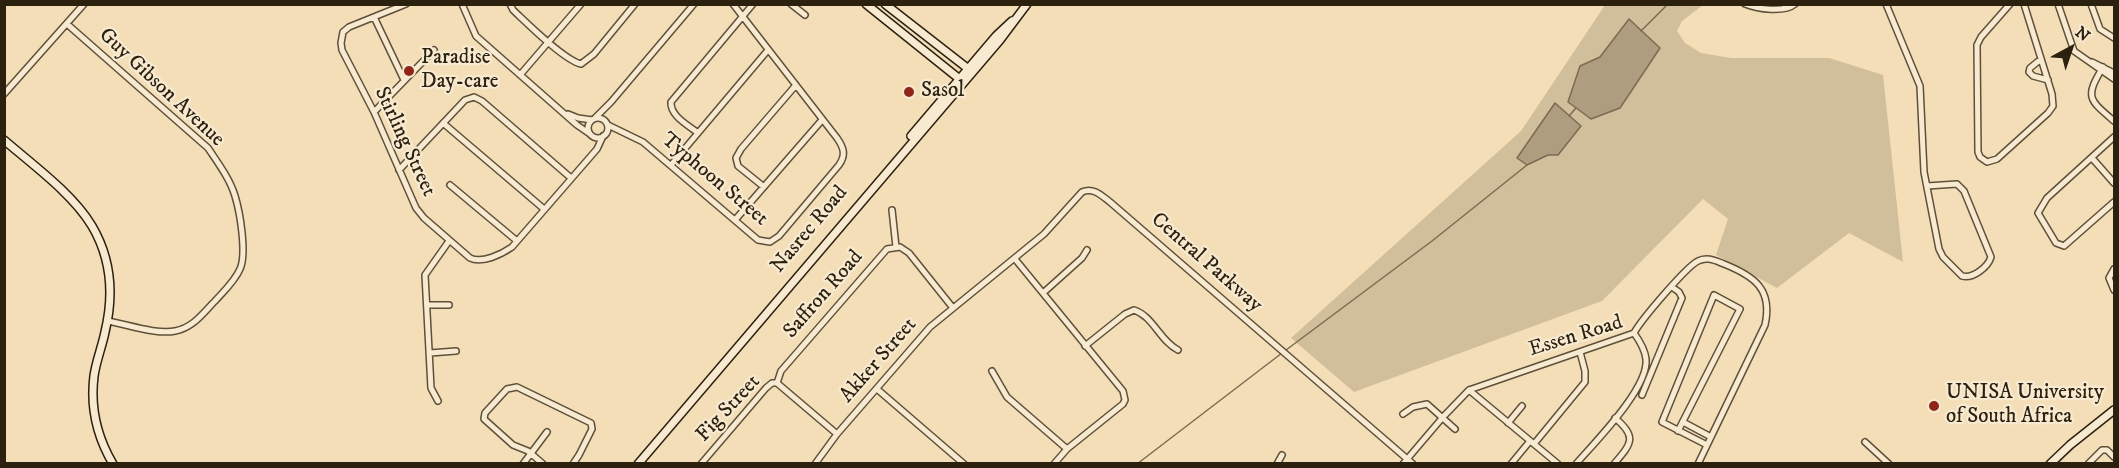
<!DOCTYPE html>
<html>
<head>
<meta charset="utf-8">
<style>
  body { margin:0 }
  #map { position:relative; width:2119px; height:468px; overflow:hidden; background:#f3deb8; font-family:"IM FELL DW Pica",serif }
  canvas { display:block }
  .frame { position:absolute; inset:0; border:6px solid #2c200f; pointer-events:none }
  .north { position:absolute; left:2041px; top:18px; width:60px; height:60px; -webkit-text-stroke:4px #f7ead1; paint-order:stroke; rotate:40deg; font-size:16px; font-weight:700; line-height:24px; text-align:center; color:#2c200f }
  .north::after { content:''; display:block; margin:auto; width:21px; height:27px; background:#2c200f; clip-path:polygon(50% 0,100% 100%,50% 72%,0 100%) }
</style>
</head>
<body>
<div id="map">
<canvas width="2119" height="468"></canvas>
<div class="frame"></div>
<div class="north">N</div>
</div>
<script>
const ctx = document.querySelector('canvas').getContext('2d');
ctx.lineJoin = 'round';
function fill(path, color) { ctx.fillStyle = color; ctx.fill(path, 'evenodd'); }
function stroke(path, color, width, dash) { ctx.strokeStyle = color; ctx.lineWidth = width; ctx.lineCap = dash ? 'butt' : 'round'; ctx.setLineDash(dash || []); ctx.stroke(path); }
function write(font, color, halo, rows, align = 'center') {
  ctx.font = font + ' "IM FELL DW Pica",serif'; ctx.lineWidth = 4.5; ctx.setLineDash([]); ctx.textBaseline = 'middle'; ctx.strokeStyle = halo; ctx.fillStyle = color; for (const [text, x, y, turn = 0] of rows) {
    ctx.save(); ctx.translate(x, y); ctx.rotate((+turn || 0) * Math.PI / 180); ctx.textAlign = isNaN(turn) ? turn : align; if (halo) ctx.strokeText(text, 0, 0); ctx.fillText(text, 0, 0); ctx.restore();
  }
}
fill(new Path2D(`
  M1605,5H1703L1682,21L1677,31L1685,43L1701,53L1731,58H1829L1883,75L1903,262L1849,233L1777,288L1716,255L1728,219L1703,199L1602,301L1354,392L1291,338L1521,131Z`), '#d1be9b');
const water = new Path2D(`
  M1629,19L1660,48L1620,108L1591,119L1568,102L1580,66L1600,57Z
  M1555,103L1581,126L1558,155H1548L1527,165L1517,158Z`);
fill(water, '#af9d7f');
stroke(water, '#7b6b52', 1.5);
stroke(new Path2D(`
  M1641,31L1668,4
  M1569,116L1576,108
  M1286,350L1432,241L1527,165
  M1137,464L1282,353`), '#7b6b52', 1.5);
const street = new Path2D(`
  M406,4L349,27L343,32L341,43L342,50L374,112L416,208L424,218L470,258C482,264 502,254 512,247L597,149L603,136
  M462,4L476,36L577,125L590,134
  M510,4L513,10C528,24 564,60 581,64L594,54L635,4
  M791,4L805,15
  M1745,4C1758,9 1784,13 1795,4
  M1886,4L1920,86L1924,172L1939,249L1943,257L1962,276C1973,279 1988,267 1991,257L1964,191L1957,184L1927,186
  M2010,4L1981,37L1977,45L1978,152L1980,157L1987,162L1997,159L2048,113L2053,106L2052,94L2024,4
  M2058,4L2074,51L2114,79
  M2091,4L2100,29L2114,38
  M374,17L404,80
  M67,24L208,148C218,163 230,179 235,196C240,212 247,254 240,269C235,281 224,291 215,301C203,313 193,328 175,331C157,335 126,324 107,321
  M2041,59L2030,68L2029,72L2033,76L2048,80
  M2092,62L2114,73
  M2103,67C2085,97 2088,99 2114,121
  M520,75L581,4
  M4,94L84,4
  M374,112L434,50
  M568,114L578,118L592,120
  M595,118L611,102L694,4
  M588 128a10 10 0 1 1 20 0a10 10 0 1 1-20 0Z
  M443,123L544,209
  M608,125L643,142L758,240L770,242L779,236L839,165C846,155 844,148 837,138L733,4
  M698,133C688,125 670,116 671,102L753,4
  M2114,137L2047,198L2038,213L2056,243L2064,246L2114,202
  M2092,158L2114,183
  M671,165L768,50
  M399,170L465,100L474,97L482,101L571,178
  M450,185L517,241
  M764,187L738,166L736,158L741,149L796,85
  M892,210L896,247
  M735,220L822,120
  M1015,259L1123,391L1125,400L1123,404L1067,449L1054,464
  M2114,269L2109,278L2114,290
  M1043,293L1082,258L1087,250
  M427,305H449
  M1634,333C1641,320 1686,267 1698,261C1707,256 1716,261 1724,264C1754,276 1773,289 1765,325L1698,464
  M1085,346L1125,314L1134,310C1153,316 1160,341 1178,350
  M430,353L456,351
  M992,371L1007,397L1067,449
  M777,383L781,371L887,249L900,247L909,253L953,308
  M777,383L837,434
  M877,389L964,464
  M1469,390L1558,464
  M1642,395L1682,298L1679,292L1672,287
  M438,401L431,388L425,275L449,241
  M1403,414L1413,407L1427,404L1455,429
  M1683,422L1711,437
  M1508,423L1522,406
  M1678,431L1740,309L1714,295L1662,422L1707,445
  M1865,442L1889,464
  M1534,444L1585,382V371L1580,352
  M523,464L547,432
  M543,464L528,451L513,445L484,419L485,413L507,389L517,387L591,423L592,429L579,455L573,464
  M701,464L766,388L772,383H777
  M815,464L837,434L930,327L1044,234L1082,192C1093,187 1101,195 1110,202L1413,464
  M1277,464L1282,455
  M1403,464L1443,417L1469,390L1634,333
  M1511,464L1530,441
  M1576,464C1595,442 1649,388 1646,359C1645,350 1639,340 1634,333
  M1614,464C1631,444 1638,437 1615,418
  M2088,464L2102,450H2107L2114,457`);
const secondary = new Path2D(`
  M866,4L962,81
  M885,4L971,71
  M911,136L996,36L1012,21
  M4,140C33,165 73,194 92,226C112,260 114,295 105,332C102,347 96,361 94,376C90,408 97,437 113,464
  M638,464L1000,40L1027,4
  M2050,464L2070,445L2114,410`);
stroke(street, '#5e5039', 8);
stroke(secondary, '#2c200f', 10);
stroke(street, '#f7ead1', 5);
stroke(secondary, '#f7ead1', 7);
for (const [x, y, r, color] of [
  [409,71,6,"#8f2418"],
  [909,92,6,"#8f2418"],
  [1934,406,6,"#8f2418"]
]) { const dot = new Path2D(); dot.arc(x, y, r, 0, 2 * Math.PI); ctx.fillStyle = color; ctx.fill(dot); stroke(dot, '#f7ead1', 2); }
write('21px', '#2c200f', '#f7ead1', [
  ["Paradise",421,59],
  ["Day-care",421,83],
  ["Sasol",921,92],
  ["UNISA University",1946,394],
  ["of South Africa",1946,418]
], 'left');
write('21px', '#2c200f', '#f7ead1', [
  ["Guy Gibson Avenue",161,88,43],
  ["Stirling Street",404,142,65],
  ["Typhoon Street",714,180,40],
  ["Nasrec Road",810,230,-50],
  ["Central Parkway",1206,263,41],
  ["Saffron Road",824,295,-49],
  ["Essen Road",1576,337,-17],
  ["Akker Street",879,361,-49],
  ["Fig Street",729,409,-47]
]);
</script>
</body>
</html>
